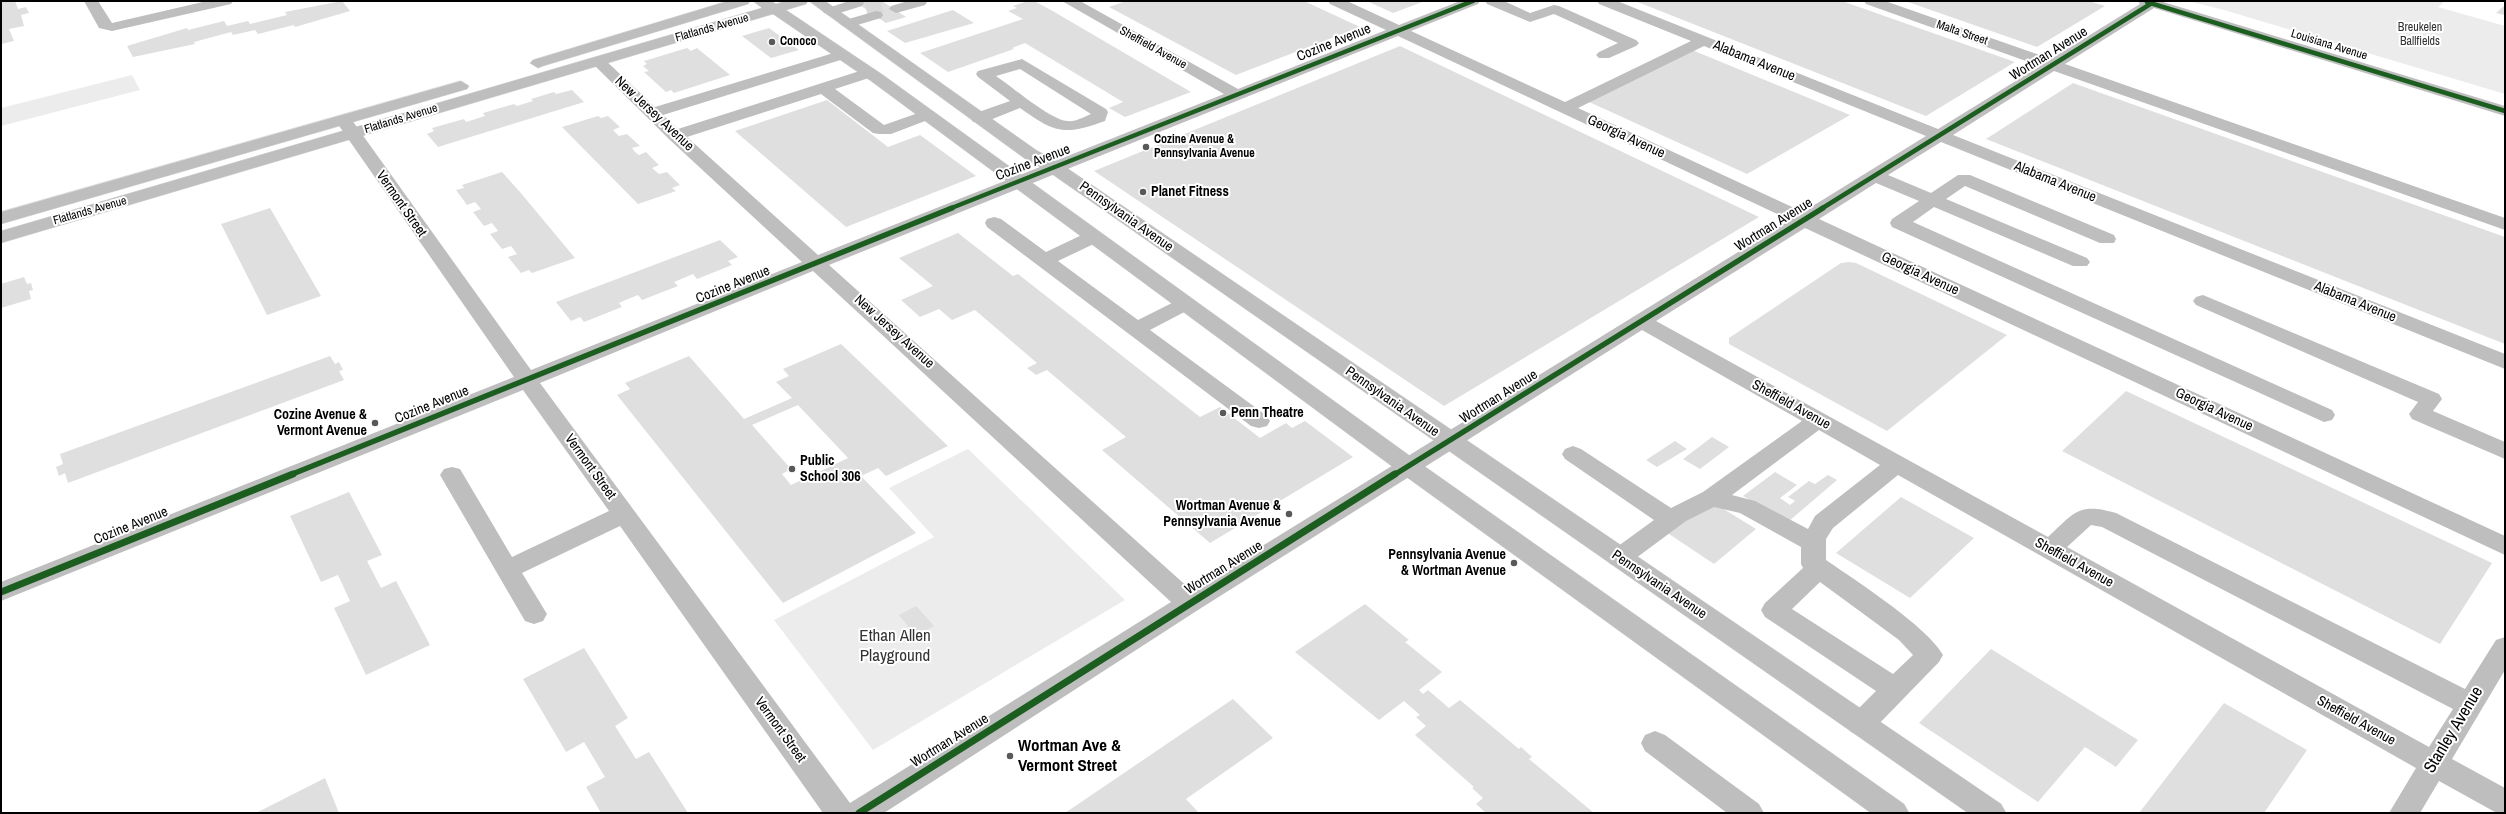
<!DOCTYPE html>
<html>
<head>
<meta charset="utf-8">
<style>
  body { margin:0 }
  #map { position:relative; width:2506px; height:814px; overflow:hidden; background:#fff; font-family:"Archivo Narrow",sans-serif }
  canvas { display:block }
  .frame { position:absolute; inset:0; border:2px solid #000; pointer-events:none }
</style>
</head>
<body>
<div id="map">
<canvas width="2506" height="814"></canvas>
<div class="frame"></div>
</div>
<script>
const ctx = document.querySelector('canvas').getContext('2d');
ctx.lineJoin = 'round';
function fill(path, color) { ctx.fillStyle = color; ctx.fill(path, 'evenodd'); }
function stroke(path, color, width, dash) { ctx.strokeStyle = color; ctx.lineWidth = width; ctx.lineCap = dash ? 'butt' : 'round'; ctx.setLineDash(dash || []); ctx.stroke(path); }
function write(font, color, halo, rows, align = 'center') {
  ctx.font = font + ' "Archivo Narrow",sans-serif'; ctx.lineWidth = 4; ctx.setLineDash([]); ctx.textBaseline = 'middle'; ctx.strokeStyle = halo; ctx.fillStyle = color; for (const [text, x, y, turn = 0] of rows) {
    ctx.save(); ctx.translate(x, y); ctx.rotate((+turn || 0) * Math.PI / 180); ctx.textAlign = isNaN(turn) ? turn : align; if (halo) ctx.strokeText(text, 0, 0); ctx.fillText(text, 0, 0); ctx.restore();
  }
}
fill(new Path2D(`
  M2188,1H2445L2438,7L2505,26V94L2224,10Z
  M132,75L140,90L1,126V108Z
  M968,449L1125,600L873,750L774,620L934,537L889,488Z`), '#ececec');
fill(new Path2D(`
  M15,1L18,9L26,7L29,13L21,15L24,26L9,29L14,41L1,44V2Z
  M342,1L350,11L295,27L294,25L258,34L255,30L233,35L231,32L194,42L195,44L133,57L127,46L187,28L188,30L224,21L227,26L248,21L250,24L287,15L285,12Z
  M854,1H882L906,17L886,23Z
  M1028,1H1034L1051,10L1191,92L1125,117L1109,108L1123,102L1025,43L1012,48L1014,49L948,72L920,53L1023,19L1008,11L1017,8L1013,6Z
  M1126,1H1304L1360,27L1236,75L1109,7Z
  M1367,1H1425L1393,13Z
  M1635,1H1842L2015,62L1926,116Z
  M1905,1H2089L2105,6L2037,47Z
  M2505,5V15L2496,13Z
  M953,10L974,23L905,43L887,31Z
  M769,28L799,50L771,58L742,36Z
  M1400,46L1759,217L1444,406L1094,171Z
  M687,48L691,51L697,48L730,75L674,93L671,90L666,92L644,72L649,71L643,66L647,64L644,61Z
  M1692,50L1850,115L1747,174L1587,101Z
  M2073,83L2505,237V344L1986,139Z
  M572,90L584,102L438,147L427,134L434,131L432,128L464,119L466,122L485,116L483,113L514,104L517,106L533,101L531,99L554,92L556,94Z
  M827,100L888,147L920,135L976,176L846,227L735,131Z
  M598,116L601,118L608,116L620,127L613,130L619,136L627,134L640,146L632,148L635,152L639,155L646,152L659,165L652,168L659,174L667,172L680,185L672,188L676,191L638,204L562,127Z
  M502,172L520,192L575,258L532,273L529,270L521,273L508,257L517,254L511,246L502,249L490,234L498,231L492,223L484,226L473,212L481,209L475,202L467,205L456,190L464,188L462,185Z
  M270,208L321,296L267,315L221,224Z
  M958,233L1013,276L1018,274L1200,417L1220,407L1260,438L1286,423L1292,428L1305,421L1353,457L1210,543L1102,450L1126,437L1047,370L1036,375L1027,368L1037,363L975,310L952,320L939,309L920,317L901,300L933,286L899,258Z
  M720,240L738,257L728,261L732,265L697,279L693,274L674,282L678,286L642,300L638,295L628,299L619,303L622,307L584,322L580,317L571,321L556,302Z
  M1849,262L1856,263L2007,335L1887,431L1729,344V338L1841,263Z
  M24,277L27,284L31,283L33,290L29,291L31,299L1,308V284Z
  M841,344L948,446L886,476L878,468L861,476L916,533L783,603L617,395L630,389L625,383L689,356L744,419L792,398L776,382L789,376L783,369ZM798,405L848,458L791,485L782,474L791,469L752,425Z
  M330,356L335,364L339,362L343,370L339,371L344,380L68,483L65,473L59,476L56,467L63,464L60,454Z
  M2126,391L2492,563L2440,644L2062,451Z
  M1712,437L1729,447L1700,469L1683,459Z
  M1675,441L1687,449L1657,467L1646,460Z
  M1775,472L1797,485L1780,498L1790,505L1795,501L1788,497L1809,481L1815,484L1828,475L1837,480L1788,522L1743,496Z
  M349,492L382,555L367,561L381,588L396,581L430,645L366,675L334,608L350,601L338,575L321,582L290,516Z
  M1901,497L1974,538L1910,598L1836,553Z
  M1709,500L1756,529L1714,564L1666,532Z
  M1365,604L1409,640L1405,642L1442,672L1419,690L1423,694L1428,690L1449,708L1460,700L1519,749L1521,747L1532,757L1529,759L1594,813H1486L1476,804L1483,798L1472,788L1474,787L1415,735L1426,726L1416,717L1420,715L1404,701L1379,720L1295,652Z
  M916,606L934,626L916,636L899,615Z
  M584,648L628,718L615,726L636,759L649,752L688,813H601L586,787L605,777L584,742L566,752L523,679Z
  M1991,649L2138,740L2116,767L2085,747L2038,802L1919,723Z
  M1233,699L1273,738L1186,799L1199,813H1065Z
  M2224,703L2307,750L2264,813H2139Z
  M325,778L339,813H256Z`), '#dfdfdf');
stroke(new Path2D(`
  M866,9L887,3`), '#d9d9d9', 16, [16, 8]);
const major = new Path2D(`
  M728,1H750L748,4L543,66L538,68L530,63L533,60Z
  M753,1H771L776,4L786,1H808L806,4L786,10L883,75L1417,461L1904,804L1909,813H1871L1401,473L871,81L773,14L1,243V231L762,8Z
  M809,1H825L1036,150L1061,164L2001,804L2006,813H1968L1049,172L1024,158Z
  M461,81L469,86L467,89L1,224V212Z`);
stroke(major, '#dbdbdb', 1);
fill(new Path2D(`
  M84,1H98L112,23L207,1H233L231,4L112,31L99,28Z
  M849,1H863L864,3L862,6L830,16L823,12L825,9Z
  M908,1L927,2L925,5L896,13L889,9L891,6Z
  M1062,1H1080L1238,89L1386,30L1330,4L1328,1H1347L1399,25L1460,1H1480L1478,4L1411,31L1565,102L1691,41L1599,4L1597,1H1617L1938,129L2040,66L1866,4L1864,1H1885L2051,59L2140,4L2138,1H2160L2505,106V116L2154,8L2065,64L2505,218V230L2054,71L1953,135L2505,354V369L1941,142L1888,175L1931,193L1958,175H1970L2114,235L2116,239L2114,243H2100L1965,186L1946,199L2087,258L2090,262L2087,266H2073L1934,207L1913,222L2332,410L2335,415L2332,420L2324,422L1892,227L1890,223L1892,219L1919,201L1876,183L1819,219L2505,536V555L1805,228L1656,321L2048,537C2074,513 2078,502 2116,513L2465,689L2496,640L2505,637V670L2452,759L2505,788V813L2495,812L2439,781L2420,813H2389L2416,768L1898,475L1833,528L1826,539V560C1855,580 1928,627 1943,655L1939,662L1871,732L1861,735L1851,732L1847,724L1851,716L1876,691L1765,617L1761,610L1765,603L1803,568L1801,564V547L1740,513L1714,507L1686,521L1628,564L1619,567L1610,564L1607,558L1610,552L1654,520L1565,459L1562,454L1565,449L1573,446L1581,449L1671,508L1703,492L1802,421L1642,330L1198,610L884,813H823L620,526L522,573L547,614L543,621L534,624L525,621L440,475L444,469L452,467L460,469L512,557L609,511L523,390L1,601V582L514,377L335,120L337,116H349L531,370L802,262L670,140L593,64L590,61L593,58H603L655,107L837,52H847L850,55L847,58L663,115L678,129L869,68L875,70L877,73L875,76L835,89L884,125L921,112H933L935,115L933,118L891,134H879L873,133L821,94L687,137L818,255L1224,94ZM1398,36L1790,220L1191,590L829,265ZM1704,46L1926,136L1803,212L1578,108ZM813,271L1171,602L850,803L540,383ZM1819,430L1880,465L1815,516L1808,529L1755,501L1732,495ZM2091,525L2102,527L2453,709L2429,747L2067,547ZM1820,582L1899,640L1913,655L1893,674L1792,609Z
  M1485,1H1504L1530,13L1554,5L1559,6L1636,40L1639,43L1636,46L1609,58H1599L1596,55L1599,52L1618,43L1554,14L1530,22L1487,4Z
  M876,11L881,12L883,15L881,18L847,28L840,24L842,21Z
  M1022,59L1106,109L1108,112L1105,121C1064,136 1055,133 1020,108L985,122H973L971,118L973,114L1010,101L978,77L976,74L978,71ZM1020,69L1091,114C1084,117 1076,122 1067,121C1051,120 1011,86 996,76Z
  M994,217L1001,219L1046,252L1086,233H1100L1102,237L1100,241L1058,261L1138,320L1178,300L1185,298L1192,300L1195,304L1192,308L1150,330L1267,416L1270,421L1267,426L1259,428L1251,426L987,227L985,223L987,219Z
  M2203,295L2439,394L2442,399L2433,411L2505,442V459L2412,419L2409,414L2418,402L2196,305L2193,301L2196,297Z
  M1655,731L1665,735L1759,804L1764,813H1727L1645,751L1641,743L1645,735Z`), '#bebebe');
fill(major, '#bebebe');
stroke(new Path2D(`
  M2147,2L2505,111
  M949,209L1473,1
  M1821,209L2152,3`), '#1b5e20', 4.5);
stroke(new Path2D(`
  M290,475L952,208
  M1394,475L1823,208`), '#1b5e20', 5.5);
stroke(new Path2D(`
  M1,592L293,474
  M859,813L1395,474`), '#1b5e20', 7);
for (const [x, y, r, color] of [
  [772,42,4,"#595959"],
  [1146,147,4,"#595959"],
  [1143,192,4,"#595959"],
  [1223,413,4,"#595959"],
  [375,423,4,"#595959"],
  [792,469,4,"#595959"],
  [1289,514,4,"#595959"],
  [1514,563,4,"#595959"],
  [1010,756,4,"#595959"]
]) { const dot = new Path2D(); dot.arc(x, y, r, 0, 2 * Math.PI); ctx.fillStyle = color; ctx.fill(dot); stroke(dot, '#fff', 1.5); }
write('12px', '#000', '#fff', [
  ["Flatlands Avenue",712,28,-16],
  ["Malta Street",1962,33,19],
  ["Louisiana Avenue",2329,45,17],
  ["Sheffield Avenue",1153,48,29],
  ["Flatlands Avenue",401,119,-17],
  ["Flatlands Avenue",90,211,-16]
]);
write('12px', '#333', '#fff', [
  ["Breukelen",2420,28],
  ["Ballfields",2420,42]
]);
write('bold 12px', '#000', '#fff', [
  ["Conoco",780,42],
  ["Cozine Avenue &",1154,140],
  ["Pennsylvania Avenue",1154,154]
], 'left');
write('14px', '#000', '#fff', [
  ["Cozine Avenue",1334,43,-22],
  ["Wortman Avenue",2049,54,-32],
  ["Alabama Avenue",1754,61,22],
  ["New Jersey Avenue",654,114,43],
  ["Georgia Avenue",1626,137,25],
  ["Cozine Avenue",1033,163,-21],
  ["Alabama Avenue",2055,182,22],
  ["Vermont Street",401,204,55],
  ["Pennsylvania Avenue",1126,217,35],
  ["Wortman Avenue",1774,225,-32],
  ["Georgia Avenue",1920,274,25],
  ["Cozine Avenue",733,285,-22],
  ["Alabama Avenue",2355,302,22],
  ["New Jersey Avenue",894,332,42],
  ["Wortman Avenue",1499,397,-32],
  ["Pennsylvania Avenue",1392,402,35],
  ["Cozine Avenue",432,405,-22],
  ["Sheffield Avenue",1791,405,29],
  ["Georgia Avenue",2214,410,25],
  ["Vermont Street",590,467,54],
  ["Cozine Avenue",131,526,-22],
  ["Sheffield Avenue",2074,563,29],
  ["Wortman Avenue",1224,568,-32],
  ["Pennsylvania Avenue",1659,585,34],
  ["Sheffield Avenue",2356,721,29],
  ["Vermont Street",780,730,54],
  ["Wortman Avenue",950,741,-32]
]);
write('bold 14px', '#000', '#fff', [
  ["Planet Fitness",1151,192],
  ["Penn Theatre",1231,413],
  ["Cozine Avenue &",367,415,"right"],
  ["Vermont Avenue",367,431,"right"],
  ["Public",800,461],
  ["School 306",800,477],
  ["Wortman Avenue &",1281,506,"right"],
  ["Pennsylvania Avenue",1281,522,"right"],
  ["Pennsylvania Avenue",1506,555,"right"],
  ["& Wortman Avenue",1506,571,"right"]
], 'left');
write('17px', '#333', '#fff', [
  ["Ethan Allen",895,636],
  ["Playground",895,656]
]);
write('17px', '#000', '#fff', [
  ["Stanley Avenue",2454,730,-59]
]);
write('bold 17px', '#000', '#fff', [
  ["Wortman Ave &",1018,746],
  ["Vermont Street",1018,766]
], 'left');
</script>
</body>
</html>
